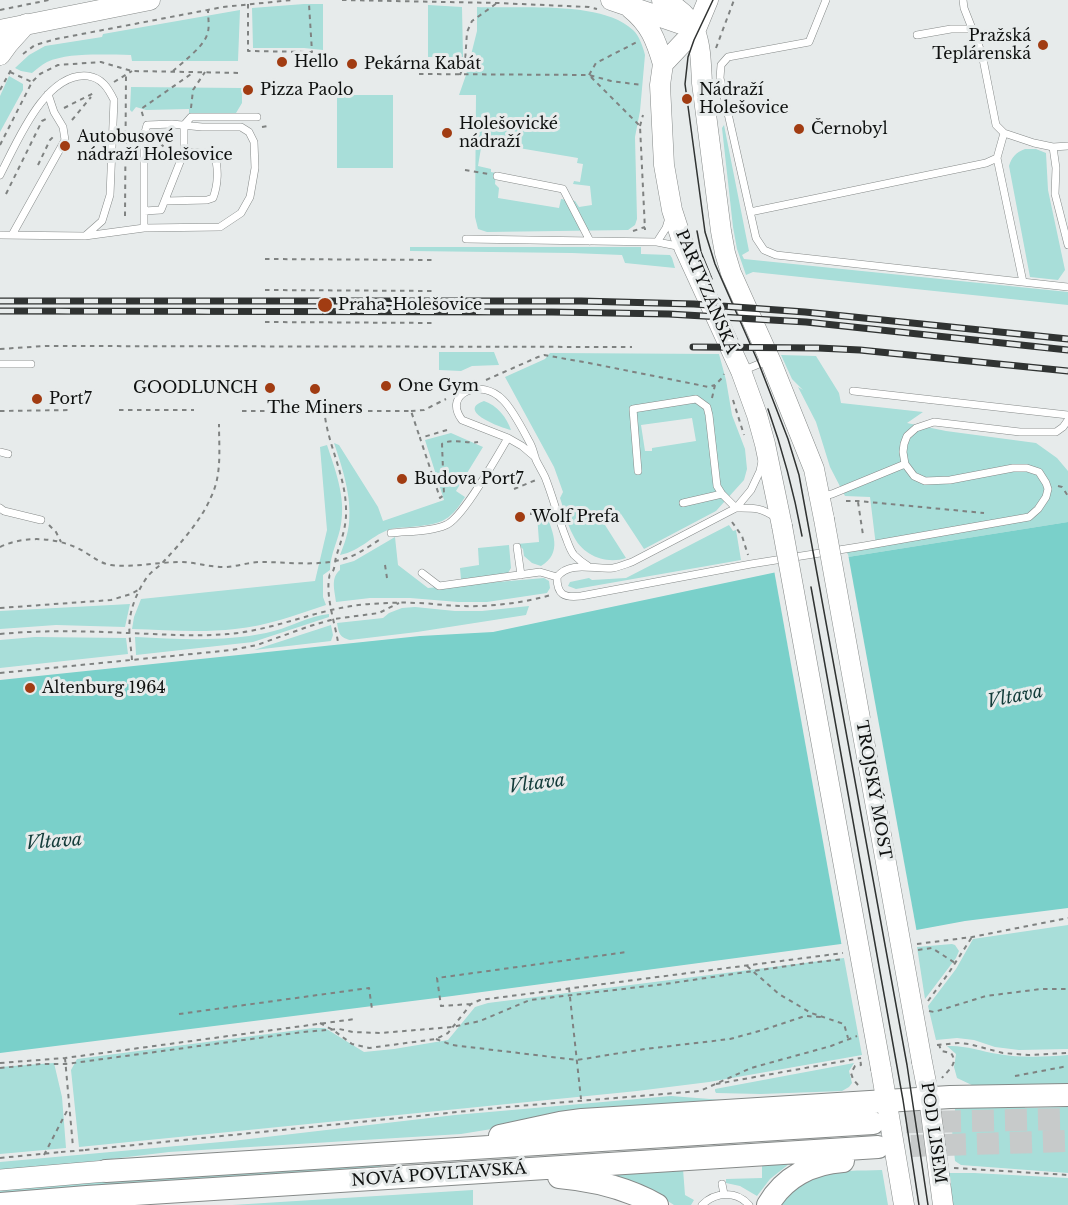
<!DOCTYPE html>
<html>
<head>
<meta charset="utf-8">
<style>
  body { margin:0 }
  canvas { display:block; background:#e7ebeb }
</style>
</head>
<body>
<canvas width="1068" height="1205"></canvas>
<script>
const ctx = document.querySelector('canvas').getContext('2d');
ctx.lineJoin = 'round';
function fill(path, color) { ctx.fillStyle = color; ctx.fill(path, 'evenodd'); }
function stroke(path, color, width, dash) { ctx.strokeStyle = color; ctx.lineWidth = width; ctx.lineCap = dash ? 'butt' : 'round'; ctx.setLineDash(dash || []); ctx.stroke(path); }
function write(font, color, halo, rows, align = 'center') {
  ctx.font = font + ' "Libre Baskerville",serif'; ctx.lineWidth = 6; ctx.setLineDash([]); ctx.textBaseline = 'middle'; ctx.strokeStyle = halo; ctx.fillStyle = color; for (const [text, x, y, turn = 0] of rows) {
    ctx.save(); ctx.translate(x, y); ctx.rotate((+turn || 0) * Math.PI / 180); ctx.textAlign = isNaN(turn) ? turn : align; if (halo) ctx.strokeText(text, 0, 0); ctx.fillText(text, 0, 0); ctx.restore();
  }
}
fill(new Path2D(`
  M304,4H323V50L304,48H253L252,8Z
  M428,5L462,7L463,57H428Z
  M477,7C519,9 602,0 633,30C639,35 643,47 645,55L640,111L635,137L637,219L635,225L628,230L487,232L478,229L475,217L476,95H459L466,75L477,31ZM498,137L508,138L507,146L578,158L577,163L583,164L580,182L574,181L573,184L590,186L592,205L579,207L575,201L561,199L559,208L498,198L499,188L495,184L496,173L491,172V169L478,166L482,142L496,144Z
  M240,10L238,61H132L131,55C107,55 69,52 47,62C41,65 37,69 32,73L21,71L15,68L29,55L45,46L102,37L103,34Z
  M9,76L23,84V90L0,132V96Z
  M131,87L242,88V103L236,113L189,114V109L146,110L136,107L132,112L130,110Z
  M337,95H393V168H337Z
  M724,125L749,251L742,255L744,259L1068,292V305L753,272L746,275L737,249L733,227L722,128Z
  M1025,149H1036L1046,153L1048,190L1065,270L1058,280L1030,277L1009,166C1012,157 1015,153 1025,149Z
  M410,247H641V254L670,255L672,258L675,268L625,263L622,255L572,253L410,251Z
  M439,352H494L499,365L472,366L461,371L439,370Z
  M550,353L719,354L726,380L732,415L745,449L747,469L744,480L716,511L644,549L621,514L605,525L626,558C606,565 582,555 573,535C567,524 564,510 560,498L563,492L554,467L505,377L545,359ZM692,418L696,441L652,448V451H645L641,425Z
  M781,355L816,356L839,393L841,403L923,412L907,423L946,431L1036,443L1057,458L1068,471V522L848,557L847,552L876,546L870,497L845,496L830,467L816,422L798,387L803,390L792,379Z
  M484,401C497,405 507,418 511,430C502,428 455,411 484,401Z
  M451,433L483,447L456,491L465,497C449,523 440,524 410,527C404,528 397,527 391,529C373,534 361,551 340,555C344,545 348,534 349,523C352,496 342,467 334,443L339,445L378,507L383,521L444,500L425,440Z
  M327,445C335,469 346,497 341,524C339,539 330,554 330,570L323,575V597L326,605C296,615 266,626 235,629C201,633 166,630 132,629L134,617L141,599L315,581L327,530L320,447Z
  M537,514H546C553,532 563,553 541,566L532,563L524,556L523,549L517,544L539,542Z
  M729,525L733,531L736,530L741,560L576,589L568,586L570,582L589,578L592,580L626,578Z
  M395,537L398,565L428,588L544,578L549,581L550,588L547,593L487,602H458L410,598H370L336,602C335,591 330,578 340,570V565L354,561Z
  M509,545L511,568L508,573L501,575L461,579L460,568L479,565L478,548Z
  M130,604L125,627L56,625L0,629V611Z
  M529,606L526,615L417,632L350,640C339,637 339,633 337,623L383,618L389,613L402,608L415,607L455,611H482Z
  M329,614V617L253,642L136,655L135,637C179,639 223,642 266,633C287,629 308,616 329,614Z
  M331,625L333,635L331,641L254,650Z
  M35,637L126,638L128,654L0,668V640Z
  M1068,925V1049L1019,1050L995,1047L974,1040L957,1038L936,1040L928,1006L956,969L973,939Z
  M952,944L955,945L959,951L956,958L925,999L917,947Z
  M844,958L862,1055L709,1082L637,1091L79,1147L71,1070L77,1059L314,1028H325L364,1052L394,1049L448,1040L475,1007L488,1003Z
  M947,1046C965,1045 980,1051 998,1054C1021,1058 1044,1057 1068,1055V1084L976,1087L957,1078L954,1067L956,1054Z
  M54,1063L62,1097L66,1148L0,1154V1067Z
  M854,1063L849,1071L852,1083L849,1087L842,1091L761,1094L716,1093L715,1091V1089Z
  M671,1096L749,1102L504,1127L461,1134L169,1152L78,1163L0,1171V1162L232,1141L455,1115Z
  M1024,1105L1025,1108L1068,1107V1173L961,1165L955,1161L951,1120L955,1116V1107Z
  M762,1163L789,1164L770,1179L757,1196L740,1186L726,1183V1179L762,1178Z
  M379,1164L381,1166V1168L0,1196V1188L133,1178Z
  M683,1169L685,1195L694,1200L691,1205H674L652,1191L613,1174Z
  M882,1170L888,1205H778C789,1194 801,1183 816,1177C836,1169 861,1171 882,1170Z
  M949,1173H974L1068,1178V1205H952Z
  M473,1190V1205H232Z`), '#a8ded9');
fill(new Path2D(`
  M1068,522V908L965,921L841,944L452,996L0,1053V680L420,636L493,632L848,557Z`), '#7ad0ca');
fill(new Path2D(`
  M848,554L917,933L842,947L774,570Z`), '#e7ebeb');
stroke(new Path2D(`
  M873,1123L1068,1119
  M878,1147L1068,1141`), '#c7caca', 22, [22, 11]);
const service = new Path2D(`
  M826,0L809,42L728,57L721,65L720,78L756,238L764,250L776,255L1068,287
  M963,0L964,8L982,54L996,125L1004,133L1034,143L1053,147L1068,146
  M917,35L951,29H972
  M1053,147L1056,168L1055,194L1068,245
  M997,158L1023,282
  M0,175C16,145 45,71 88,76C102,78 108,88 114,100L110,195L102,221L85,236L0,235
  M497,176L563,189L590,241
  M165,201L207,200L213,198C218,185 219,168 214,154L211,153L184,152
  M144,211L161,210L184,152V125L191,117H257
  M750,212L986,163L997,158L1004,133
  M12,235L65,140L63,127L54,112L48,94
  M85,236L144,228L220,227L241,213L250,197L255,168L254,142L249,132L241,127H202L172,124L147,125L144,136V228
  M466,239L657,242L682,247
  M657,242L666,228L669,218
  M0,364H31
  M742,371L759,364L768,362
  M853,391L1068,415
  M0,452L8,454
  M535,457L522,446L508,438L462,420C442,393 481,377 503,400C513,410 523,430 530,443C533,448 534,455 536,460C539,466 542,471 545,477C553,497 558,518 566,538C568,543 570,550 574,555C578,559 583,563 588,566
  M762,461L760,471L751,490L736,508L632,562C626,564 619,567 613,568C595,570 570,560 557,577C557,595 564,598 581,596L751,564L864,546L1029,517L1038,509L1046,497L1048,489L1046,483L1039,472L1027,468H1013L950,480L925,481L914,476L905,464L903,452L904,444L907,436L916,428L934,422L1020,432H1056L1063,427L1068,420
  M638,471L633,409L696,399L707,407L709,415L717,486L722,494L736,508
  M823,496L832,494L905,464
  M683,503L722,494
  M0,508L4,511L41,520
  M736,508C753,508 761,507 776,518
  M391,533C408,531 430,532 446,525C463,518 497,456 508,438
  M517,547L521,575
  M422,573L439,586L540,572L557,577
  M722,1184L724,1194
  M702,1205C715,1192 736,1190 749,1205`);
const secondary = new Path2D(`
  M611,0L696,29
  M662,0C701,17 700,45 702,83L721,231L725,253L731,273L771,362L814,469L824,519
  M708,0L696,29L663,64L660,85L664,165L672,210L684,247L741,371L757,415L765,444L782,526
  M630,8C650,24 656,40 663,64
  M0,30L150,0
  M0,55L8,44L26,24
  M922,1062L929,1098L943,1205
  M881,1069L904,1205`);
const primary = new Path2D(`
  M0,1180L106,1171`);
const trunk = new Path2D(`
  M500,1136L560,1123L582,1120L950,1097L1068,1095
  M106,1171L873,1123
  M559,1177C594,1180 627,1188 657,1205
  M0,1204L87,1197L878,1147
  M768,1205C784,1177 812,1163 843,1161`);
stroke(service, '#868a89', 8);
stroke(secondary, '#868a89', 21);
stroke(primary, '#868a89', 22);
stroke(trunk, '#868a89', 24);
stroke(new Path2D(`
  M342,0L497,3L589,7L597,9
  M248,4V51L312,52L309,4
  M0,10L49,0
  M716,48L734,0
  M23,54L35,45L56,39L223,7L292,0
  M173,71C183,62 203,47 207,35C210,28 208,18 208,10
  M10,72L32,82
  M419,74L589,75L611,81L642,85
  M460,75L465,62L467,32L472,21L497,3
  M589,75L596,63L637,42
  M591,77L640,126L645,230
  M114,82L132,71
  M0,90L12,68
  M64,108L96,92
  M191,108L193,90L205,72
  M143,116L141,109L194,72
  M72,120L91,97
  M640,126L643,115
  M262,127L268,126
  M155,136L160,143L171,154
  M0,145L32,82L40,74L58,65L101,62L132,71L242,73
  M38,165L50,140L54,136
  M465,170L488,174
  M6,194L42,121L46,119
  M125,216L126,74
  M633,231L645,227
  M265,259L435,260
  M265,290L436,291
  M265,322L435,323
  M0,349L45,346L632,347
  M486,380L538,357L544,355L589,363L699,385L708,387L715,385
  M712,398L715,385L722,378L724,374
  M324,400C323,437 345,470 346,508C347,526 341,541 336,557C335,561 335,567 333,571C329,578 330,570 329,579C326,597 335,624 338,642
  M733,400L744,435
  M119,410H194
  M0,411L72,410
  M242,411H411L420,438
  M411,411L424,410L446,399
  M447,430L420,438L440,498L444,495L442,444C451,438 467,444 478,442
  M1058,486L1062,487L1068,496
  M514,489L536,480
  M846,501H858L984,513
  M858,502L863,535
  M531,515V513L545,512
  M732,522L742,536L748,555
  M49,525L56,532L61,542
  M0,547C23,536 52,537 75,547C88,552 97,563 111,565C134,568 157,562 179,562C193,562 206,566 220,567C234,568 247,562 261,562C289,562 319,567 347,558C359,554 371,545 382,538
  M385,565L387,578
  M0,608L111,600L131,594L140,589
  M0,634C43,630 85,631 127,633C161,634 195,637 228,634C277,630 321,607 370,604C385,603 400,602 415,603C431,603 446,606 461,606C490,607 523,603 551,595
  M132,660C131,646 128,632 130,618C132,604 139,588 148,576C153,570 160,566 165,560C181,543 202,519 211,497C222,475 219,449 219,424
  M0,673L232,650L257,645L310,626L334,619L379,613L399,603
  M917,944L972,937L1068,918
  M918,950L932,948L955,963
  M747,966L779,994L811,1013L844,1024L848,1038
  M569,988L581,1099
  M928,1001L948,974L972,937
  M471,1004L441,1006L437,978L627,952
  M929,1011L934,1012L986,996L1041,989H1068
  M179,1014L369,988L372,1009
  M320,1023L333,1030L352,1044L369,1048L436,1039L448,1033L471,1004L480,1000L843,953
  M436,1039L452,1045L577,1060L645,1049L730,1039L763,1030L805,1016L822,1017
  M939,1044L941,1051L951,1053C959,1064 948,1070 942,1078
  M937,1045L958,1043L969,1044L1003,1053L1028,1055L1068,1053
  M65,1058L73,1147
  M0,1063L65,1058L355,1019
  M0,1068L41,1064H66L303,1032L339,1029L353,1032L380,1033L452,1027L480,1021L530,1000L665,984L808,963L844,959
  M1015,1076L1068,1066
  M716,1084L861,1058
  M858,1085L853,1079L851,1073L855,1066L861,1065L860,1058
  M85,1150L506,1107L700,1091L751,1068L831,1046L857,1036
  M44,1155L69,1107
  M0,1158L61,1152
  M954,1168L1068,1175`), '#7f8281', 2, [4.5, 4.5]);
stroke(service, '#fff', 7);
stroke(secondary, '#fff', 20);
stroke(primary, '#fff', 21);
stroke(trunk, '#fff', 22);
stroke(new Path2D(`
  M713,0L694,40L688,57L685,84L705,232L715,264L759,364L788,439L799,475L907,1065L928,1205
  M697,231L701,252L712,279
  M768,409C783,451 794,493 802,536
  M811,587L903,1100L919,1205`), '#303332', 1.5);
const rail = new Path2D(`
  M0,301H581L694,304L805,312L1068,339
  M0,311L552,312L669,314L806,322L1068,350
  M693,347L818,348L860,350L1068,371`);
stroke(rail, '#303332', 7);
stroke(rail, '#e7ebeb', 4.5, [14]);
const secondaryBridge = new Path2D(`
  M824,519L922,1062
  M782,526L881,1069`);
stroke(secondaryBridge, '#868a89', 21, []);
stroke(new Path2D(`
  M61,1152L85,1150`), '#7f8281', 2, [4.5, 4.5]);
stroke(secondaryBridge, '#fff', 20);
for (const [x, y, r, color] of [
  [1043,45,6,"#a13c12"],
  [282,62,6,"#a13c12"],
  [352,64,6,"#a13c12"],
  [248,90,6,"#a13c12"],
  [687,99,6,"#a13c12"],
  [799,129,6,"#a13c12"],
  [447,133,6,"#a13c12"],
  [65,146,6,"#a13c12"],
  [325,305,8,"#a13c12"],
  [386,386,6,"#a13c12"],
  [270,388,6,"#a13c12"],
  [315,389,6,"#a13c12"],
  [37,399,6,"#a13c12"],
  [402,479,6,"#a13c12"],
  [520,517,6,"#a13c12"],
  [30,688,6,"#a13c12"]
]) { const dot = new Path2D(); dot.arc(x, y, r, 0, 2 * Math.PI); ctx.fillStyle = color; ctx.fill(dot); stroke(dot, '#e7ebeb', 2); }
write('16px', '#0f1110', '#e7ebeb', [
  ["Pražská",1031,36,"right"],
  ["Teplárenská",1031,54,"right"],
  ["Hello",294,62],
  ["Pekárna Kabát",364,64],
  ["Pizza Paolo",260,90],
  ["Nádraží",699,90],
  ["Holešovice",699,108],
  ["Holešovické",459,124],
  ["nádraží",459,142],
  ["Černobyl",811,129],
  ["Autobusové",77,137],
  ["nádraží Holešovice",77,155],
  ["Praha-Holešovice",338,305],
  ["One Gym",398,386],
  ["GOODLUNCH",258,388,"right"],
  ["Port7",49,399],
  ["The Miners",315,408,"center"],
  ["Budova Port7",414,479],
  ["Wolf Prefa",532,517],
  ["Altenburg 1964",42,688]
], 'left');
write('16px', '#0f1110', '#e7ebeb', [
  ["PARTYZÁNSKÁ",706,292,67],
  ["TROJSKÝ MOST",873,790,80],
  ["POD LISEM",933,1133,82],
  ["NOVÁ POVLTAVSKÁ",439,1175,-4]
]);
write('italic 18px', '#123b39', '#e7ebeb', [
  ["Vltava",1015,697,-11],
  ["Vltava",537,784,-7],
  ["Vltava",54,842,-4]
]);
</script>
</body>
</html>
